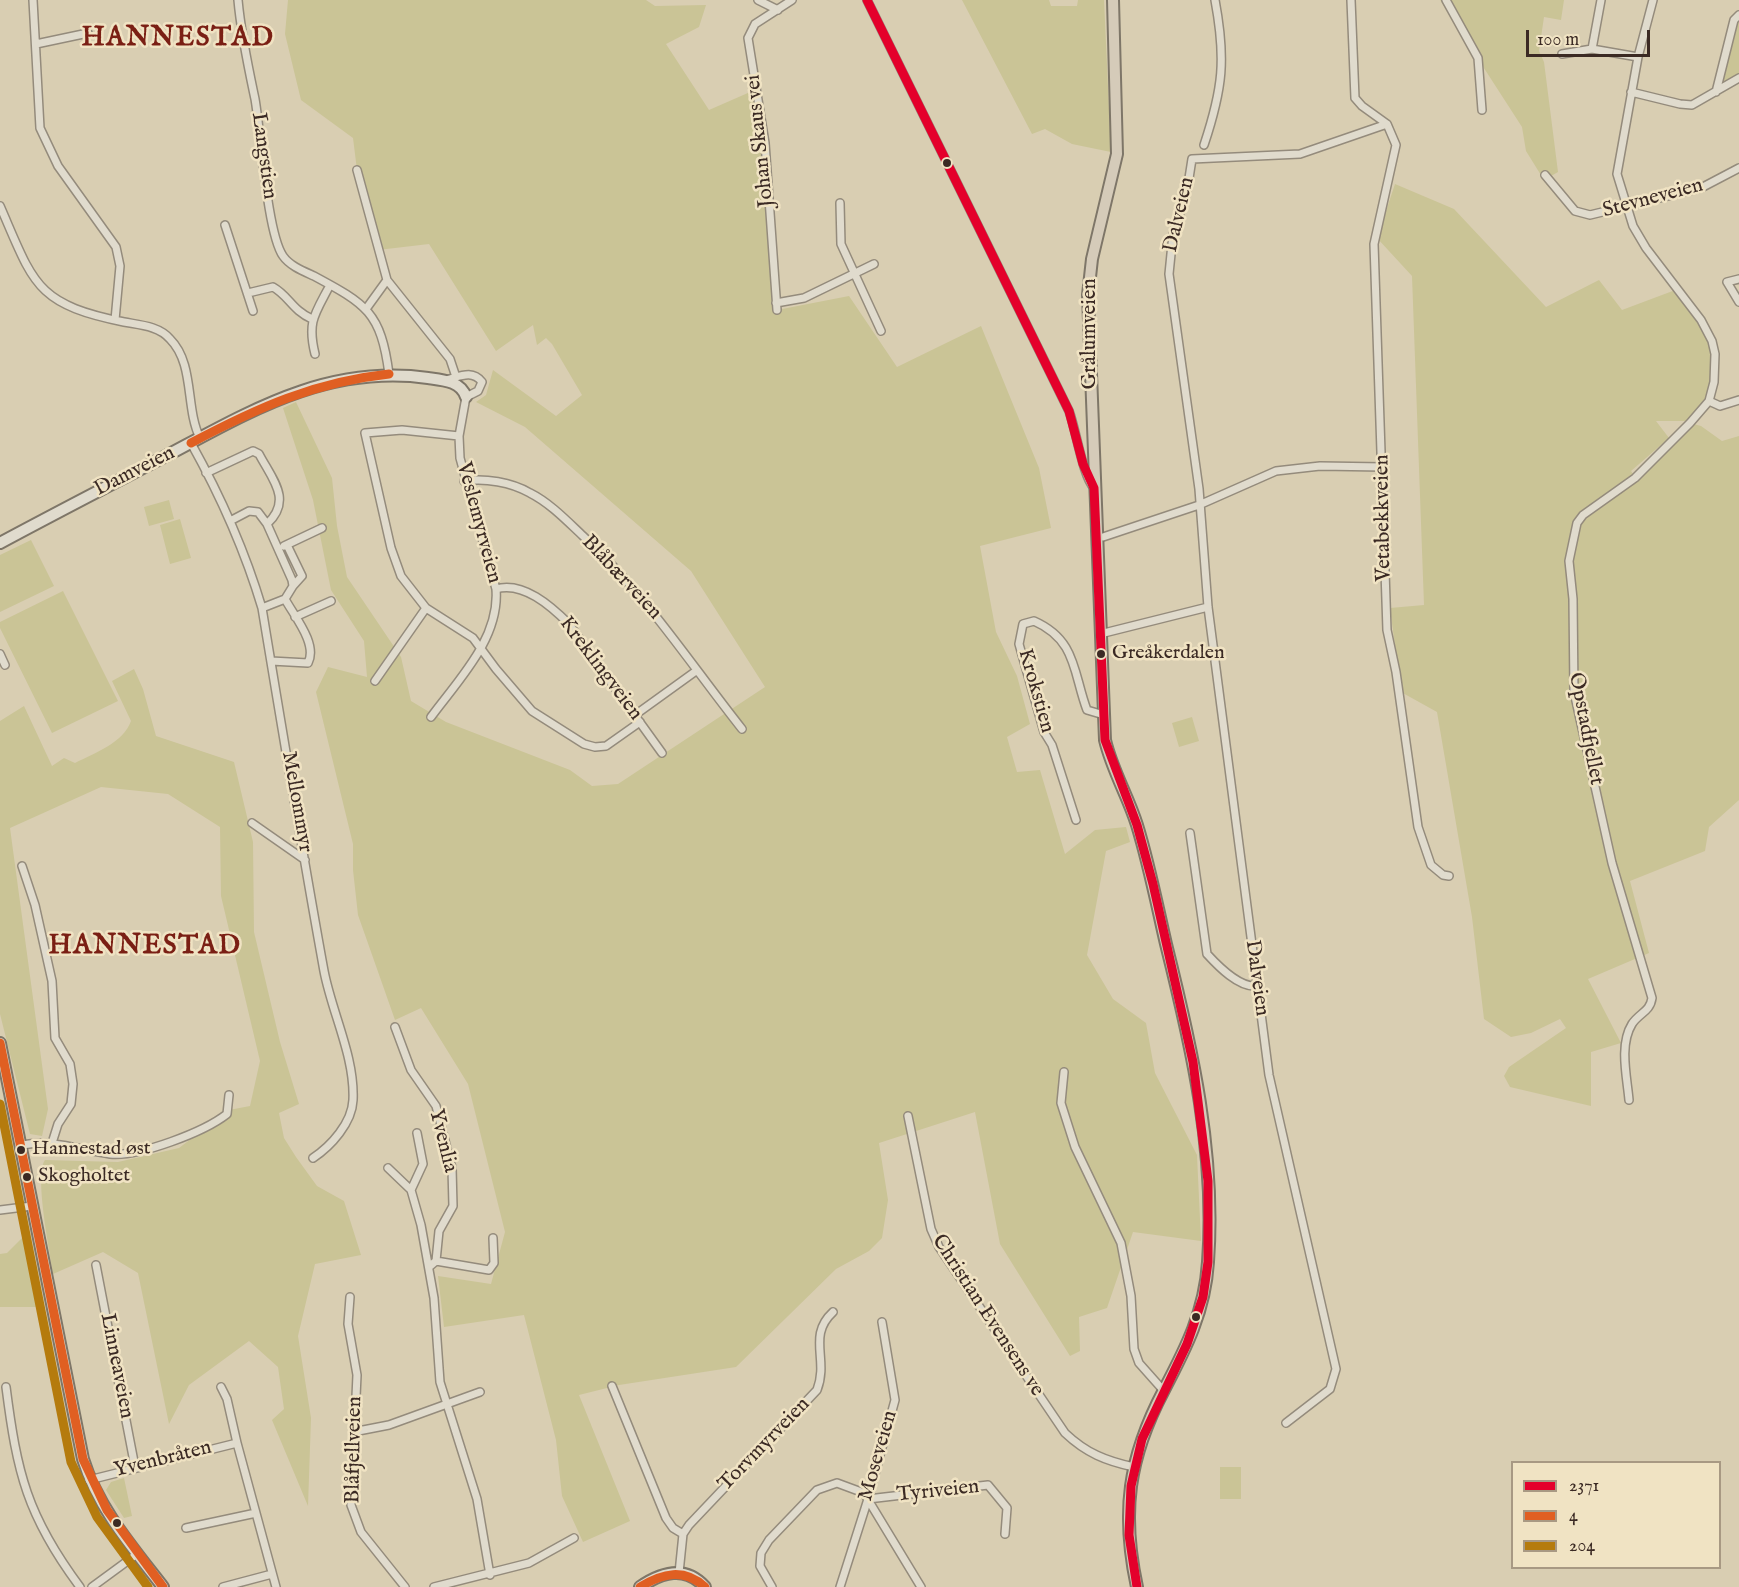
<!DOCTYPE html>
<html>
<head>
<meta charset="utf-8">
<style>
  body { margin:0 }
  #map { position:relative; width:1739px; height:1587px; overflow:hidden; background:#d9ceb2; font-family:"IM FELL English",serif }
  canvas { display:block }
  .legend { position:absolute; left:1511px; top:1461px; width:210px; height:108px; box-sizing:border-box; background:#f0e3c3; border:2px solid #a89983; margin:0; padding:8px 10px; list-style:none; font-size:18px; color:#3b2a24 }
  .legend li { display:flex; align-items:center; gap:12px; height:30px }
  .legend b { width:30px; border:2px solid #a89983 }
  .scale { position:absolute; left:1526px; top:30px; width:124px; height:27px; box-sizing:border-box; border:3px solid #3b2a24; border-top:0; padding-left:8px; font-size:18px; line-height:21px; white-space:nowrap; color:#3b2a24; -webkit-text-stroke:4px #f0e3c3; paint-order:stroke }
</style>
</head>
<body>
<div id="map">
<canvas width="1739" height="1587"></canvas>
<ul class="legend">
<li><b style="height:8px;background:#e4002b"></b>2371</li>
<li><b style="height:8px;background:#e05f22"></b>4</li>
<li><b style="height:8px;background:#b57b0d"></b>204</li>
</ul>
<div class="scale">100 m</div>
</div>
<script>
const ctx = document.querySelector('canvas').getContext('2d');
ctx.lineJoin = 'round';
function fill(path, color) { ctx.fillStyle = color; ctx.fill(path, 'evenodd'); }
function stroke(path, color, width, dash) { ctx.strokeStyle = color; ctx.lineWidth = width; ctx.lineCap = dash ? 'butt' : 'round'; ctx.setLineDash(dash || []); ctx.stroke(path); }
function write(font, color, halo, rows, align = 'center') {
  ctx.font = font + ' "IM FELL English",serif'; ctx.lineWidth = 5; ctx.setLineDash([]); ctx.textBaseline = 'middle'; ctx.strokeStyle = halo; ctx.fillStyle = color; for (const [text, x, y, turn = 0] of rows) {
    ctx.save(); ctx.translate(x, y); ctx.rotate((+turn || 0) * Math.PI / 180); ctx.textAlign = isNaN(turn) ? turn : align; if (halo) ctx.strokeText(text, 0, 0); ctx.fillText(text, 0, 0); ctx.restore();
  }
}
fill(new Path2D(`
  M288,0H646L655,6L706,5L699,27L666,44L709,110L757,89L777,310L849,296L897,367L981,326L1039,468L1051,528L980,546L996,632L1017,676L1030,724L1007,737L1017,772L1040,770L1065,854L1095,830L1126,827L1130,842L1106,851L1087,955L1113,999L1146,1023L1155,1073L1197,1155L1201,1241L1133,1232L1107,1308L1079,1317L1080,1351L1070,1356L1000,1244L975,1112L879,1143L888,1200L882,1238L869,1251L836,1269L736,1367L619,1385L579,1395L630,1521L583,1542L562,1496L556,1440L524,1315L444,1327L438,1276L491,1284L505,1232L468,1084L421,1008L395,1020L358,915L353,870V844L316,692L328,667L367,677L364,641L331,590L313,500L283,408L296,402L332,478L337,526L347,577L401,657L411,701L446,722L570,770L592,786L618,784L765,687L691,571L525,427L476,402L486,395L493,370L556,416L582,395L552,344L546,338L537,345L533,325L496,351L429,244L378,250L357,170L353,138L301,100L285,34Z
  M962,0H1049L1051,6H1077L1078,0H1104L1111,152L1072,144L1045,129L1032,134Z
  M1440,0H1564L1561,20L1544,17L1539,51L1544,62L1558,172L1544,180L1526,151L1522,127Z
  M1739,15V78L1716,92Z
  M1395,184L1454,209L1546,307L1599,280L1622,310L1678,289L1701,320L1715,354L1709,401L1692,421H1656L1669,438L1631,471L1635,477L1690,423L1701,426L1722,441L1739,436V800L1709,827L1705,851L1630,881L1649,953L1588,979L1621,1043L1591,1052V1106L1510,1087L1504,1076L1509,1067L1566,1028L1560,1019L1531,1033L1511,1037L1484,1019L1472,917L1437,712L1401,692L1390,608L1424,605L1412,276L1377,238Z
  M169,500L174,519L149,526L144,507Z
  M180,519L191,558L170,564L160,525Z
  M31,540L54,586L0,612V555Z
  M63,591L118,701L52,733L0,628V622Z
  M134,669L143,689L156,736L234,762L253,842L254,932L280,1042L299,1104L279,1113L284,1138L296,1157L317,1186L344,1201L361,1255L315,1264L298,1336L311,1418L308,1506L272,1420L284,1409L278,1367L249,1341L189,1385L169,1424L138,1273L103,1252L53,1274C50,1251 34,1175 45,1160L118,1162L179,1148L229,1110L250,1106L260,1061L221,896L220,827L168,794L101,787L10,828L48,1109L42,1136L30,1134L0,1014V721L24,706L52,766L64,758L75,763C95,753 123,743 131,721L112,681Z
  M1192,717L1199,741L1179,747L1172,723Z
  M24,1236L43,1307H0V1254L7,1253Z
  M1220,1467H1241V1499H1220Z
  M124,1478L132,1516L124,1518L106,1490L111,1482Z`), '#cac496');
const street = new Path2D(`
  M33,0L40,128L58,166L116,247L120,266L115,320
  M238,0C241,34 248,66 255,99C261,133 267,233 283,256C290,266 303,271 314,276C366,304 381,312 389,374
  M758,0L778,10
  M867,0L1069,411C1076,430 1083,477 1094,488
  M1351,0L1355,98L1362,106L1387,124L1396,145L1374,244L1387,630L1396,672L1418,827L1431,865L1443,875L1449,876
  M1446,0L1478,58L1482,110
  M36,44L88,33
  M1592,49L1601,0
  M1562,54L1592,49L1638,57
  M1631,92L1680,104L1692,105L1739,78
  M1716,92L1734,20L1739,15
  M1204,145C1223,88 1226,59 1215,0
  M357,170L387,280L450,359L456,377
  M1545,175L1575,211L1590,215L1701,188L1739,168
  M840,203L841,244L881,331
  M0,206C34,284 35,304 124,322C140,325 159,326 170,339C195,364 185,408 200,438
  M225,225L253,311
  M1739,279L1727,282L1739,302
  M248,293L273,287C289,296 292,310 312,319
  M776,303L804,298L874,264
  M366,309L387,280
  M777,310L765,143L748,38L755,24L792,0
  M315,354C307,321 315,314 330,285
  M1709,401L1720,406L1739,400
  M459,436L402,430L365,433L391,548L401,576L426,608L473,638L496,669L532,711L584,744L595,747L606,746L640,722
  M191,443C220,495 245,551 262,608C282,729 302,850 324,971C332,1013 355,1057 353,1100C352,1123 331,1146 313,1158
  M206,473L253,451L259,454C272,479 293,500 267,524
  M464,481C485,478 511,482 530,493C550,503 567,521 583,536C646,595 689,662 742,729
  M230,521L249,511L258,512L267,524L292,580L293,586L285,599C294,616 318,644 308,663L271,661
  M1103,537L1199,505L1276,471L1320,466L1383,467
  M287,545L302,576L293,586
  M284,546L322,528
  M496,589C523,581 551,606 569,624L662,753
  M262,608L285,599
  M295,617L331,601
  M1100,634L1208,607
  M0,654L5,665
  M375,681L426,608
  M635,715L696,671
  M431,717C459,679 500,638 496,589L460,458L459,436L466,397L478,391L482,382C472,369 459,377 446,380
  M1076,820L1052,745L1044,732L1019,644L1023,624L1034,621C1077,640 1073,673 1087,710L1104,715
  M252,823L305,860
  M1190,833L1207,954C1218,966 1239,988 1257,986
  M22,866L35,905L52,981L55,1038L70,1064L73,1084L71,1104L58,1124L52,1143
  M395,1027L411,1070L436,1106L452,1168L453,1206L439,1231L436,1261L429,1267
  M1064,1072L1061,1103L1075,1147L1121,1243L1131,1296L1134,1349L1139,1363L1163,1390
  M1629,1100C1627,1077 1619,1045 1632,1024C1639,1013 1650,1012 1652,998L1612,863L1574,692L1573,599L1569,561L1577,523L1583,515L1635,478L1690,423L1709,401L1714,382L1715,354L1712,341L1701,320L1646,248L1633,226L1617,174L1638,57L1653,0
  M908,1116L931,1229L939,1247L1065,1433C1086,1453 1106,1461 1134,1467
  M22,1145C52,1139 80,1150 110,1154C139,1157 204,1132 227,1114L229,1095
  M388,1168L411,1190L421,1225L434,1298L440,1382L477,1499L490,1575
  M411,1190L423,1164L417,1133
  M0,1210L32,1206
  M436,1261L489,1270L494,1263L493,1238
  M96,1265L135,1467
  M350,1297L348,1324L357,1375L351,1505L361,1532L405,1587
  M612,1386L666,1518L673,1528L683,1534
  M6,1387C17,1473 27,1516 80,1587
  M1286,1423L1330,1389L1336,1369L1269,1075L1208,607L1199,489L1169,274L1173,234L1187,191L1192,159L1300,154L1387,124
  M353,1432L389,1425L480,1392
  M237,1443L276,1587
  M89,1480L237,1443L227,1399L221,1387
  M868,1499L988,1485L1007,1508L1005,1534
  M186,1528L256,1513
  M679,1573L683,1534L689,1525L817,1390C829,1359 807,1336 833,1312
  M92,1587L137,1554
  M223,1587L272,1574
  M434,1587L529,1563L574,1538
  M772,1587L760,1566L761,1553L769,1540L817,1490L837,1483L864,1493L921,1587
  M840,1587L868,1499L895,1400L882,1322`);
const secondary = new Path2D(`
  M0,543C54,514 108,486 162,458C249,412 326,364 428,378C443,380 461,381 466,397
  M0,1043L83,1459C98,1508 132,1547 163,1587
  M640,1587C662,1572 685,1565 705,1587`);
const primary = new Path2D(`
  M1113,0L1117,154L1092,259L1088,295L1105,740C1112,770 1128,796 1137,825C1149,864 1157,905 1166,944C1192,1048 1216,1154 1208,1262C1205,1311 1186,1348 1164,1390C1128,1458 1121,1513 1137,1587`);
stroke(street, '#948b7c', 10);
stroke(secondary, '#7e7668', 14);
stroke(primary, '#7e7668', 14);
stroke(street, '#e0dbcd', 7);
stroke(secondary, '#e0dbcd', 10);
stroke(primary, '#d5cbb9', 10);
stroke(new Path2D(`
  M867,0L1069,411L1083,464L1094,488
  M1094,488L1105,740L1137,825L1153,884L1193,1062L1208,1181V1262L1203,1297L1187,1344L1142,1439L1131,1486L1129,1535L1137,1587`), '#e4002b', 9);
stroke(new Path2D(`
  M191,443C257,408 314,382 389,374
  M0,1043L83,1459L107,1510L163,1587
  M640,1587C663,1573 684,1568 705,1587`), '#e05f22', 9);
stroke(new Path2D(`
  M0,1104L71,1462L97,1517L148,1587`), '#b57b0d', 9);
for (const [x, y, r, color] of [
  [947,163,5,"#3b2a24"],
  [1101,654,5,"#3b2a24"],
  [21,1150,5,"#3b2a24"],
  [27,1177,5,"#3b2a24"],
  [1196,1317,5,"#3b2a24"],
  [117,1523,5,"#3b2a24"]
]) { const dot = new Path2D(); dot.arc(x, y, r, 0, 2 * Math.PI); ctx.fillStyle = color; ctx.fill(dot); stroke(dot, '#f0e3c3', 2); }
write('20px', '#3b2a24', '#f0e3c3', [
  ["Greåkerdalen",1112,654],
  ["Hannestad øst",32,1150],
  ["Skogholtet",38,1177]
], 'left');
write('21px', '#3b2a24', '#f0e3c3', [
  ["Johan Skaus vei",761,141,-96],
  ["Langstien",263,156,82],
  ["Stevneveien",1653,199,-15],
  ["Dalveien",1180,215,-77],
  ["Grålumveien",1091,334,-90],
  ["Damveien",135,472,-27],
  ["Vetabekkveien",1384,518,-91],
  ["Veslemyrveien",478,523,75],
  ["Blåbærveien",621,578,47],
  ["Kreklingveien",600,669,53],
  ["Krokstien",1035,691,74],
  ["Opstadfjellet",1585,729,79],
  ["Mellommyr",296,802,80],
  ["Dalveien",1256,978,82],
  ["Yvenlia",442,1141,76],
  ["Christian Evensens ve",987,1316,57],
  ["Linneaveien",116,1366,79],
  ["Torvmyrveien",765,1445,-46],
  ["Blåfjellveien",355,1450,-89],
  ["Moseveien",879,1456,-74],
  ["Yvenbråten",163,1460,-14],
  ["Tyriveien",938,1492,-6]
]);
ctx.letterSpacing = '1.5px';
write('bold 27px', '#7a1f14', '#f0e3c3', [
  ["HANNESTAD",178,39],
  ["HANNESTAD",145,947]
]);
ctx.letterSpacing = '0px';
</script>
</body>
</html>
